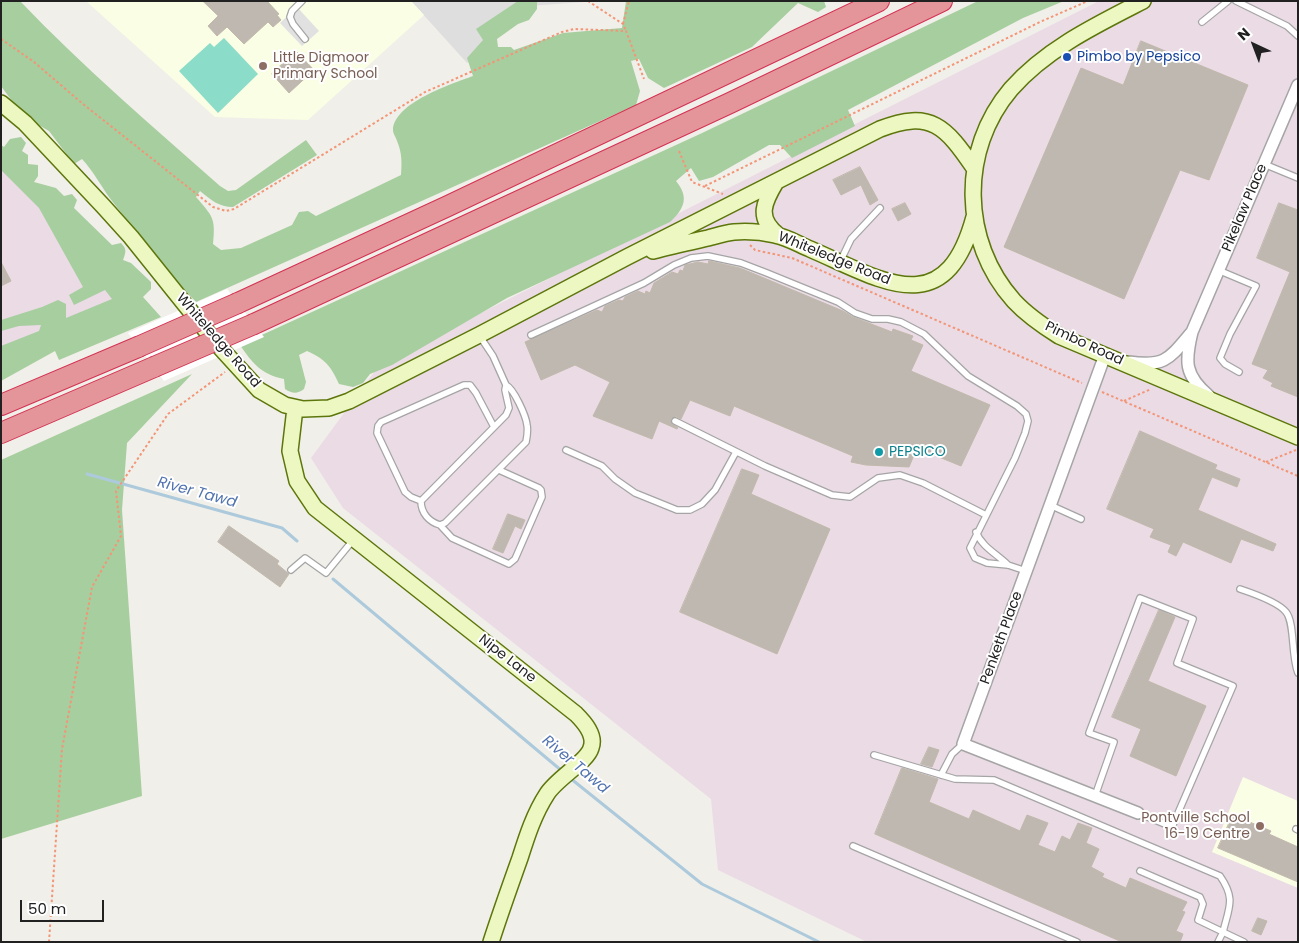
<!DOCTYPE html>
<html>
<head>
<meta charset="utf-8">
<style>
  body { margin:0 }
  #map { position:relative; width:1299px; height:943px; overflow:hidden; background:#f1efe9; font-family:Poppins,sans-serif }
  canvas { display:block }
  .frame { position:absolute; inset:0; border:2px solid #212121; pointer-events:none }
  .north { position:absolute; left:1229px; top:20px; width:50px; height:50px; -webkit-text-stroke:4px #fff; paint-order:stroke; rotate:317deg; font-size:14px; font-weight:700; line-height:20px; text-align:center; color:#212121 }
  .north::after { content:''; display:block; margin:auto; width:18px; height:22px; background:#212121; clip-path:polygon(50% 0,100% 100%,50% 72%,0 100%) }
  .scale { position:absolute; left:20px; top:900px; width:84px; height:22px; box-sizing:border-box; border:2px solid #212121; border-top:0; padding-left:6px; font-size:15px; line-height:18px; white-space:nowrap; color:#212121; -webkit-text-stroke:4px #fff; paint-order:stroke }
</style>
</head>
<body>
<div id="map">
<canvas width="1299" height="943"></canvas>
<div class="frame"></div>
<div class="north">N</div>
<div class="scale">50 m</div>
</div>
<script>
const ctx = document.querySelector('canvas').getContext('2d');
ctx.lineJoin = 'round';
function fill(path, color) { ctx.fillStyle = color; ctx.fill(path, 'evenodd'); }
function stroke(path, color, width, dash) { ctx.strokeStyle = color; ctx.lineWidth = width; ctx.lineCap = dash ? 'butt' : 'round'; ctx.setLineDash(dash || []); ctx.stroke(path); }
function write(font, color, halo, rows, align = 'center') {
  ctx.font = font + ' Poppins,sans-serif'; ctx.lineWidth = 4; ctx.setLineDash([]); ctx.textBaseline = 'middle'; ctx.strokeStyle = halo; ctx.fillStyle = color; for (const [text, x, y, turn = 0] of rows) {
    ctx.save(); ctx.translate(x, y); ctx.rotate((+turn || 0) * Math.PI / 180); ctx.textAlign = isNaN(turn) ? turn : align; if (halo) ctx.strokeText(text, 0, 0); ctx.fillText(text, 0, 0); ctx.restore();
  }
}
fill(new Path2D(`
  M411,1H598L528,6L467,63Z`), '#dfdede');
fill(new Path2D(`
  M1099,1H1298V942H867L718,870L711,799L343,508L311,458L380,364Z
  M1,168L17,179L123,301L1,354Z`), '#eadbe5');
fill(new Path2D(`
  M86,1H411L424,15L308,120L215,117Z
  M1243,777L1298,801V888L1212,852Z`), '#fafee5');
fill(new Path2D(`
  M1,1H20C83,67 152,126 220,186L228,191L236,190L306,140L317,155L233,207C219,207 211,200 200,191L196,197C212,216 216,217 213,244L221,250L241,248L292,225L299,212L308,211L316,216L401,175C402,162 402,153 397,141C396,137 393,134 393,130C394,103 451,84 473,76L467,58L483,40L476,29L518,1H537V9L529,20L518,24L497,39L498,47H511L514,50L563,33L622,28L626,1H824L826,7L818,12L798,3L752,47L664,88L648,78L639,59L631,61L640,91L636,105L196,302C165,269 137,233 109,197C100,184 93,171 82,159L74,164L49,131L23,116L1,86Z
  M978,1H1064L1023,18L848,110L855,126L792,158L780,145H769L713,177L699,181L691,168L676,181C689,197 685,208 670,222L507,298L392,365L370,374L363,383L353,387L339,384C331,366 325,359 307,351L299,355L306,382L304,389C297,394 293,394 285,389L284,379C261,374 253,364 240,345L700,134Z
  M21,137L26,143L22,151L28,155V164L38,165V176L34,182L56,188L64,196L72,194L77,200L74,208L112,245L121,243C127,249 126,252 123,260L131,263L151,282V289L143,297L161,317L59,360L55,351L1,381V346L39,331L41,325L19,326L1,331V320L42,307L58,300L66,304V318L112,299L105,290L74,305L69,295L83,287L39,208L1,170V145L4,147L10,139Z
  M192,374L127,443L122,510L142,796L1,839V460Z`), '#a7ce9f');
fill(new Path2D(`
  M224,38L258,74L218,113L179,71L210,43L214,47Z`), '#8bdcc8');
fill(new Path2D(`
  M297,7L319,31L302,46L280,23Z`), '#e1e1e1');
fill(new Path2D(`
  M227,289L264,337L164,381L128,333Z`), '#fff');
stroke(new Path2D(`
  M87,474L282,528L297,541
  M333,579L562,771
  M570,778L702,884L819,942`), '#accadc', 3);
const building = new Path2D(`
  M203,1H267L279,14L277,15L281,20L273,27L268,22L244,44L227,27L217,36L208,26L218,16Z
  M1141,41L1248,85L1209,180L1180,170L1124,299L1004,247L1081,68L1123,85Z
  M296,51L314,70L289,93L272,74Z
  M860,167L878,200L870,205L861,185L841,195L833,180Z
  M905,203L911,214L898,221L892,209Z
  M1279,203L1298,210V397L1271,386L1273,383L1263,378L1268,370L1252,364L1290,272L1257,258Z
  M709,261L740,268L843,311L853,317L892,332L893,329L913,336L911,340L923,345L911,371L990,405L961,466L917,448L909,467L866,465L851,462L853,456L734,406L730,416L690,400L681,419L675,416L671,419V423L678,428L677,429L659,421L652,439L593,416L610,382L575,365L541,380L525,342L597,310L602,312L605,306L619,300L623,301L625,297L638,291L645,294L646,291L650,293L654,283L672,272L678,274L680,270L683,271L685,265L698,262L708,264Z
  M1,262L11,281L1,286Z
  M1140,431L1217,465L1215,469L1240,479L1237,487L1212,477L1198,510L1276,544L1273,551L1241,539L1231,563L1183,542L1176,556L1168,552L1171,545L1150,537L1154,529L1107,509Z
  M742,469L759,475L751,494L830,529L777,654L680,612Z
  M508,514L525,520L521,529L515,526L503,553L493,549Z
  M229,526L279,561L277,564L289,574L280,587L218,542Z
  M1159,610L1175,617L1148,681L1206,706L1176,776L1130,756L1141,729L1112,717Z
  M929,747L939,750L932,767L921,764Z
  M902,768L938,779L929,802L969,819L973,810L1020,831L1027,815L1048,823L1038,845L1055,852L1062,836L1070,840L1078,823L1092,828L1086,843L1099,849L1091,867L1104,874L1102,877L1126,888L1130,878L1187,902L1182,911L1185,912L1176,931L1183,934L1180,942H1122L875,834Z
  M1233,815L1271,831L1269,834L1298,847V882L1218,848Z
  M1258,918L1267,921L1261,935L1252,931Z`);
fill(building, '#beb8b1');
stroke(building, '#c2b9ab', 1);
const lane = new Path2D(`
  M302,1L292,11L290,17L293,24L305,39
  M1236,1L1287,26L1298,36
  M1202,22L1228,1
  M1264,164L1298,178
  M840,262L851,239L880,208
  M1218,270L1256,286L1230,334L1220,358L1225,364L1239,372
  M479,335L493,356L506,385C514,389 526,416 527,425C528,430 527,437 526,442L445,523L440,525C429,522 421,513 421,501L506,415L509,408L505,390L506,385
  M531,335L644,283L674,265L691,258L708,256L741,263L767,273L838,302L855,313L872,319H888L901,322L924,334L968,376L1017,406L1026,414L1028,421L1025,433L1015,458L970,548L975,558L987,563L1008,565L1026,571
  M675,421L765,466L832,495L850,497L878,478L900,475L923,483L986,515
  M566,450L602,466L615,479L635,493L677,510H690L702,504L715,490L736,452
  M421,501L411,497L405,492L377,433L378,426L381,422L464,385H470L476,393L494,427
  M1050,505L1081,519
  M440,525L452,538L509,564L515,559L542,497L541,490L539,488L499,470
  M976,532C982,547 997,554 1008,565
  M291,570L305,558L326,573L354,539
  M1240,589C1252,593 1278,602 1286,612C1295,623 1291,656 1298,673
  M874,755L955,779L994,780L1220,876C1236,899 1229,907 1223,932L1244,942
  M941,775L952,754L963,744
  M1095,796L1114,742L1089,733L1140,598L1193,619L1177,663L1233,686L1172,827L1138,813
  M1296,829L1298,830
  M853,846L1077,942
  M1140,871L1200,897L1203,904L1198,920L1223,932L1218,942`);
const street = new Path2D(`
  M1105,355L963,744L1138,813
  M1129,362C1165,367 1169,359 1191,333
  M1209,396C1184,375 1185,361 1192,332L1298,85`);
const secondary = new Path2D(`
  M1143,1C1096,25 1046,49 1011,89C959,150 961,242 1014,301C1027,315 1043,326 1059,336L1298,437
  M1,103L25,123L104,207L131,237L216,343L259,390L285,405L303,409L329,408L349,401L479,335L627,257L880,129C931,109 946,127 974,168
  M776,182C764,202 756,218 778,235
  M653,251C671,246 690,242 708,238C716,236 725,233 734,232C747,231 762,232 775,235C787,237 800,245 810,249C882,280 945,324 974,217
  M295,408L290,451L297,481L315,508L576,714C584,722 596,735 591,748C587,762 557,778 547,794C534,814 527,836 520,858C510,886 500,914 491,942`);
const highway = new Path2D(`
  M238,303L448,206L879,1
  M254,324L730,103L942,1
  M1,405L138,347
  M1,433L154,367`);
stroke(lane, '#a5a5a5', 8);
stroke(street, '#a5a5a5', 14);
stroke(secondary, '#5c760b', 18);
stroke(highway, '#d33152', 22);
stroke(new Path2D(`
  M588,1L623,24L626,31
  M623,24L629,1
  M1,39L34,62L83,104L213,207L226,211L234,209L425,92L562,32L574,29L626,31L644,79
  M679,151L692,182L723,194
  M705,186L1040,22L1088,1
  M750,245L755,250L792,258L1082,383
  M1102,392L1298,476
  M1124,401L1151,389
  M1266,462L1296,450
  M49,942L62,749L92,587L121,536L116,491L168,414L225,372`), '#f39577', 2, [2.5, 2.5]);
stroke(lane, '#fff', 5.5);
stroke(street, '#fff', 11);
stroke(secondary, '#edf7c1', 15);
stroke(highway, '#e49599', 20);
const highwayBridge = new Path2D(`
  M138,347L238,303
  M154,367L254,324`);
stroke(highwayBridge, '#d33152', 22, []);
stroke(highwayBridge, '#e49599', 20);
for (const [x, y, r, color] of [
  [1067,57,5,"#1a4fb4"],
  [263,66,5,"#8d6e63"],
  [879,452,5,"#0f9aa8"],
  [1260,826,5,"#8d6e63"]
]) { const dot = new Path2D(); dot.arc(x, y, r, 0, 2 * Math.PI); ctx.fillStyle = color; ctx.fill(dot); stroke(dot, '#fff', 2); }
write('14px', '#164399', '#fff', [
  ["Pimbo by Pepsico",1077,57]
], 'left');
write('14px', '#785e54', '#fff', [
  ["Little Digmoor",273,58],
  ["Primary School",273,74],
  ["Pontville School",1250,818,"right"],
  ["16-19 Centre",1250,834,"right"]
], 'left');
write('14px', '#212121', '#fff', [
  ["Pikelaw Place",1245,208,-67],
  ["Whiteledge Road",834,259,22],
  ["Whiteledge Road",218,341,49],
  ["Pimbo Road",1084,344,25],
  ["Penketh Place",1002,638,-70],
  ["Nipe Lane",507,659,38]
]);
write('14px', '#0d838f', '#fff', [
  ["PEPSICO",889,452]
], 'left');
write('italic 15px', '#5173ae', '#fff', [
  ["River Tawd",197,493,15],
  ["River Tawd",575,765,40]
]);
</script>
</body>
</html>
